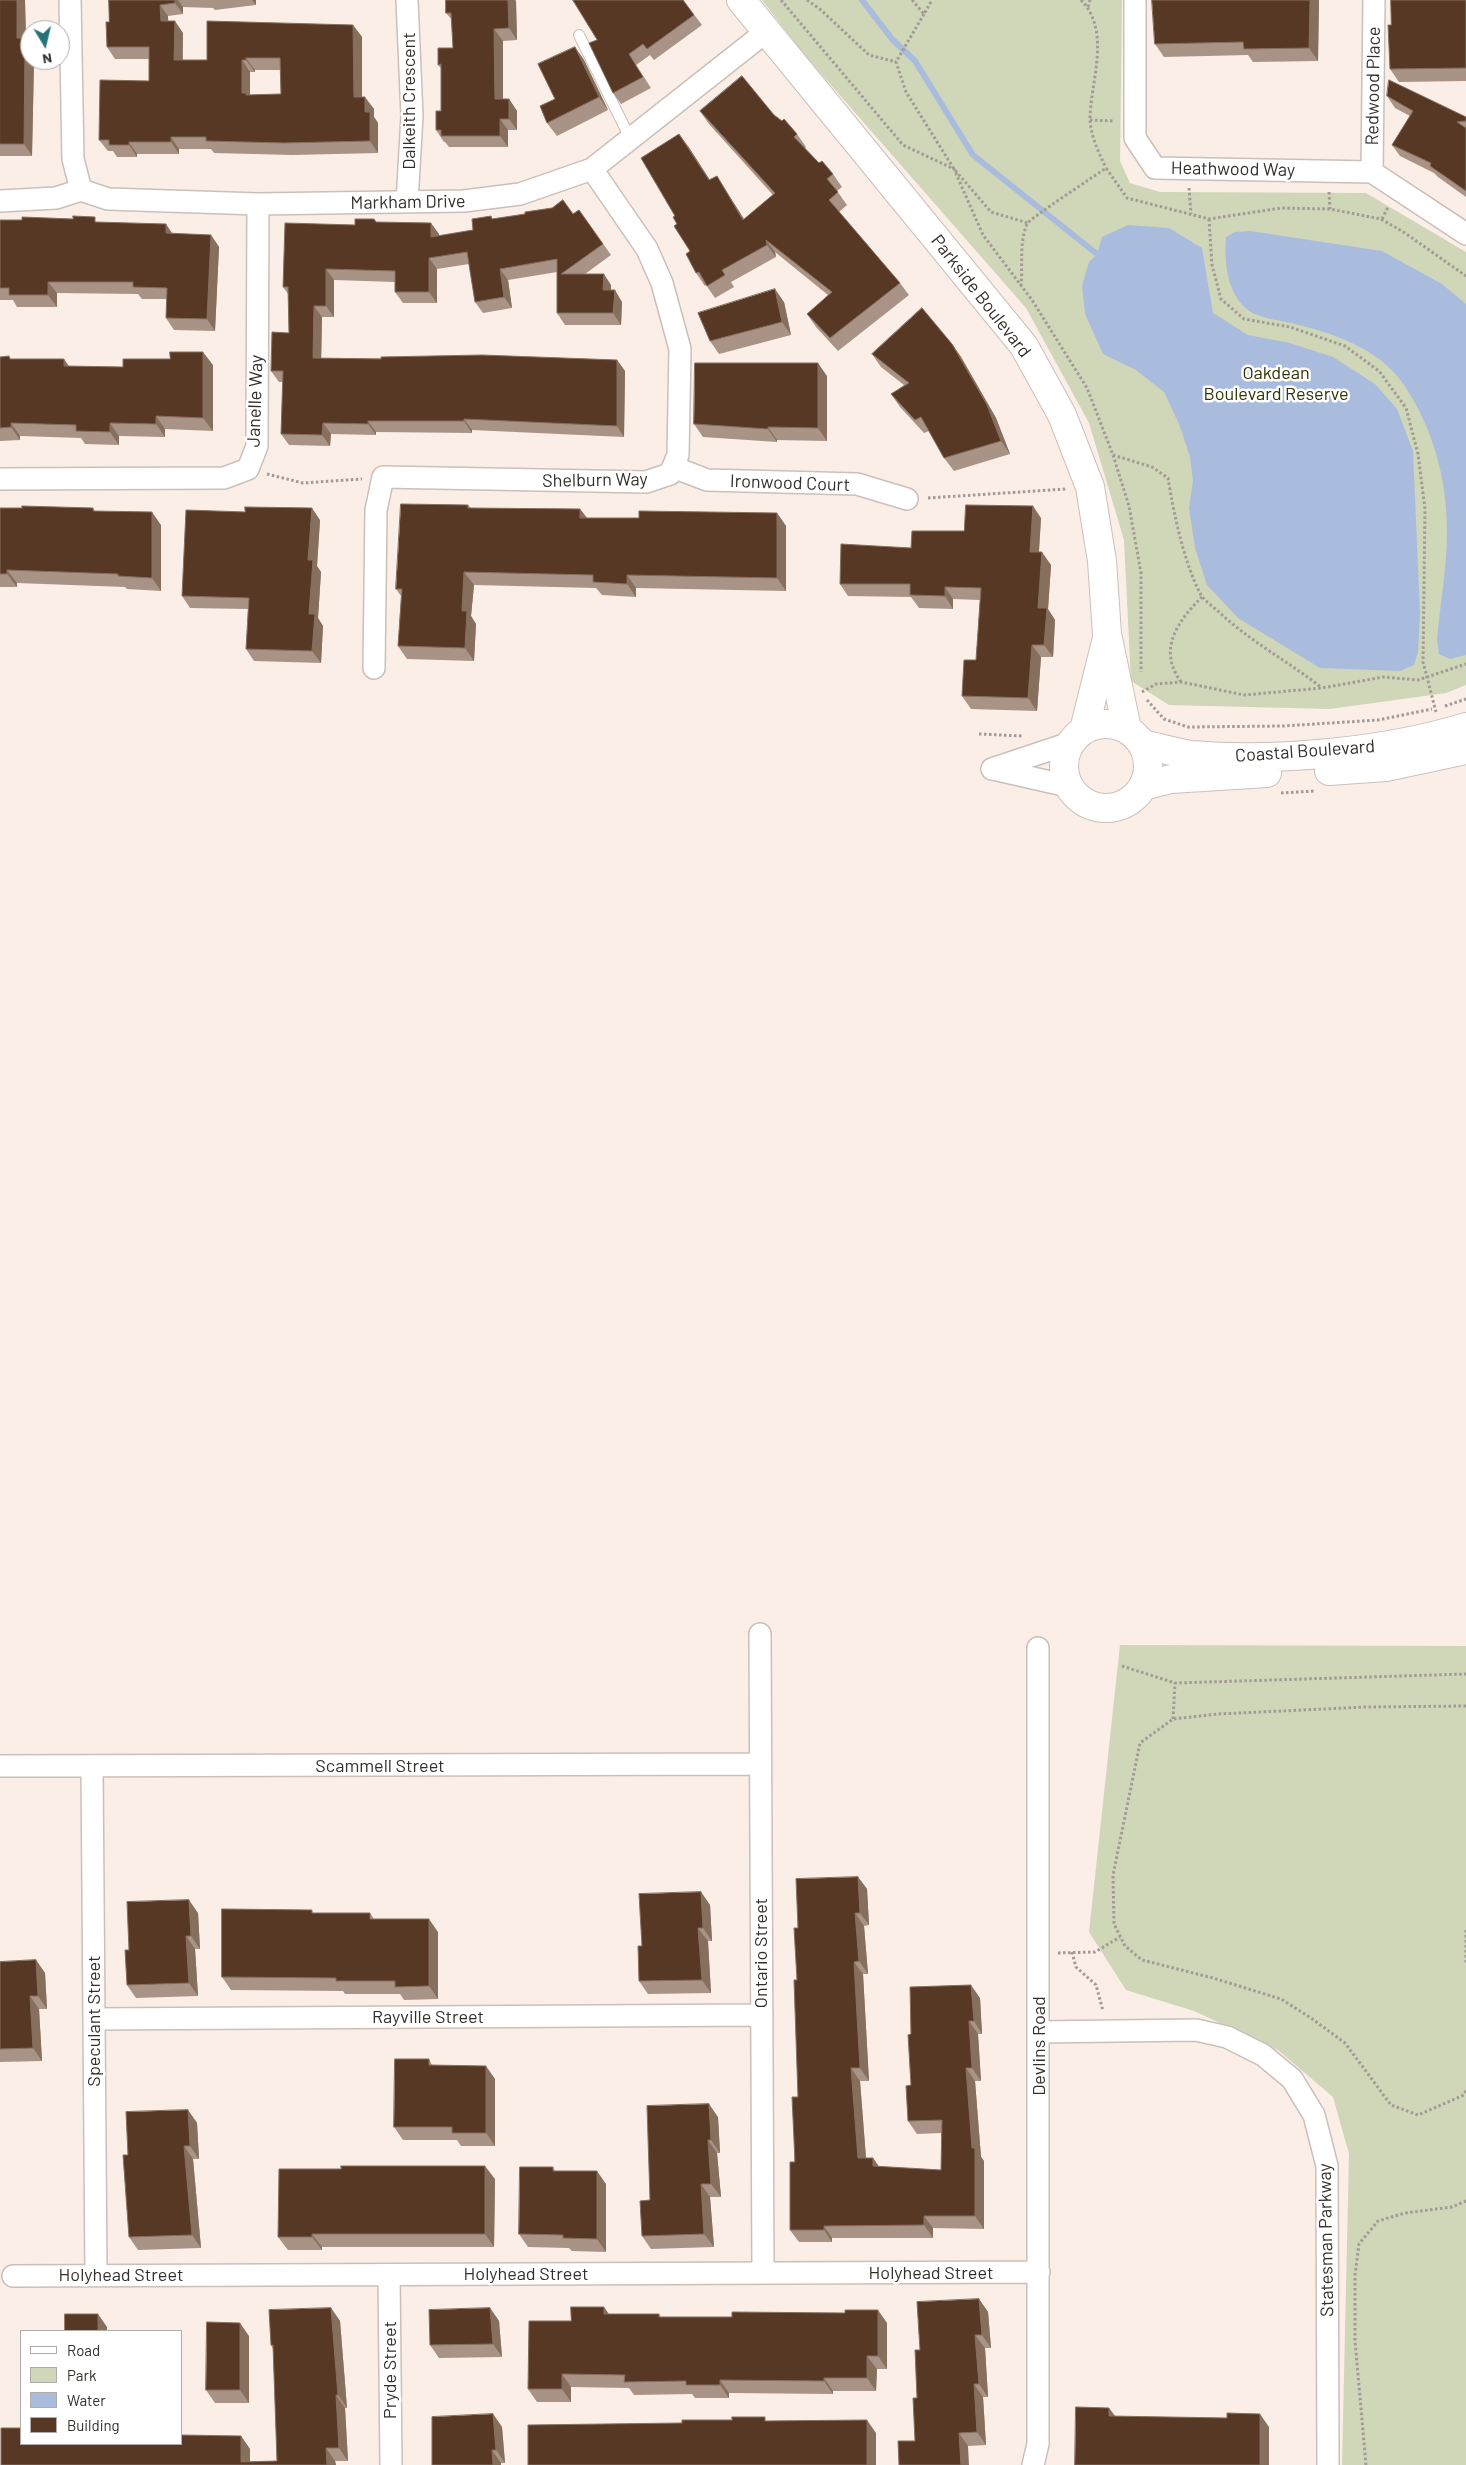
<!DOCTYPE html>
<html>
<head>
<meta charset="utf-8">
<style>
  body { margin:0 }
  #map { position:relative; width:1466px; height:2465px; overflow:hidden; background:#faeee7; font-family:Barlow,sans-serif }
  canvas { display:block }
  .legend { position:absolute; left:20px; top:2330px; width:162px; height:115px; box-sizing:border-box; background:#fff; border:1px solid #adacab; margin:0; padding:6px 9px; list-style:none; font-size:15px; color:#332f2c }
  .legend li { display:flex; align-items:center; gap:10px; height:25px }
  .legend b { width:25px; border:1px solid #adacab }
  .north { position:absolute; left:20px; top:20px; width:50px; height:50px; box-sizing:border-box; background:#fff; border:1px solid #adacab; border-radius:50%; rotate:171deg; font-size:14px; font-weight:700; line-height:20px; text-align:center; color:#332f2c }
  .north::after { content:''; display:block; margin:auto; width:18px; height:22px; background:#277278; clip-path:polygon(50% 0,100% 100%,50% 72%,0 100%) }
</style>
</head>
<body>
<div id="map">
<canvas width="1466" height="2465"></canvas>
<ul class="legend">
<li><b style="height:6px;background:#fff"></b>Road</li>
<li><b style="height:14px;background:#d0d6b8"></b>Park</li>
<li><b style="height:14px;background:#aabcde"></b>Water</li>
<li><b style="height:14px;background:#563824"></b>Building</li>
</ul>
<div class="north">N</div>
</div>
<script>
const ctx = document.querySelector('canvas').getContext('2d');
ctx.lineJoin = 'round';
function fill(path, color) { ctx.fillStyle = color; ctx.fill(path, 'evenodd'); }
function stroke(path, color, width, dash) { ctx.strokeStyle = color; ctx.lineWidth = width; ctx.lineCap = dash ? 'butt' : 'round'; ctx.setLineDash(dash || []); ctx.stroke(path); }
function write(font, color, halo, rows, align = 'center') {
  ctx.font = font + ' Barlow,sans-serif'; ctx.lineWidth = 5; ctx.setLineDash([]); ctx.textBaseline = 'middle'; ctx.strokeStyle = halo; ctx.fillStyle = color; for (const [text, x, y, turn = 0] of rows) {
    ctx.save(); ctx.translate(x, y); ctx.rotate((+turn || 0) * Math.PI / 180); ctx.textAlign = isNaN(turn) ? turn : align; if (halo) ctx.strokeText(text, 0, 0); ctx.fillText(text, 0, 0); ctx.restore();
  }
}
fill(new Path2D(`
  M762,0H1122L1120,161L1130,183L1160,192L1366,193L1466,252V685L1446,693L1330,709L1169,705L1131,681L1124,540L1089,423L1026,308L802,52Z
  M1120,1645L1466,1646V2465H1342L1349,2154L1333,2097L1278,2050L1194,2011L1126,1990L1089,1932Z`), '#d0d6b8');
fill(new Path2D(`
  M1128,225L1169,228L1202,248L1213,313L1248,335L1290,343L1333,357L1375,384L1397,409L1413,451L1420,612L1418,652L1414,665L1400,671L1320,668L1238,618L1207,585L1195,548L1189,508L1193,481L1190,457L1179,424L1164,392L1136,370L1103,354L1085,314L1082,286L1089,262L1097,254L1102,237Z
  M1250,231L1382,251L1442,284L1466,304V655L1450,659L1439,654L1437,640C1440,605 1447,567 1447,531C1447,479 1433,428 1404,385C1379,348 1333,333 1291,323C1278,320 1258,318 1248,310C1227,294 1224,262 1226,237L1235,232Z`), '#aabcde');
stroke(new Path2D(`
  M862,0L892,39L915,61L973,155L1097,254`), '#aabcde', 6);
const lane = new Path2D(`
  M579,35L631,140`);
const street = new Path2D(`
  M70,0L73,159L81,190
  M1135,0V138L1155,168L1372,172L1466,234
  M1372,172L1374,0
  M0,201L56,198L81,190L108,199L258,204L464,201L520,194L592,169L767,31
  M407,202L412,116L407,0
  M673,467L707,480L857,484L907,499
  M0,479L224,478L248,469L257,446L258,204
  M374,668L376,510L383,477L646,482L670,474L678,455L680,349L662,283L647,249L592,169
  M992,769L1070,743
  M993,769L1068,786
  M760,1634L763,2273
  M0,1766L760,1764
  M92,1766L96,2275
  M94,2019L762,2015
  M1039,2032L1196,2030L1227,2037L1263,2055L1292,2079L1314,2115L1327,2166L1328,2465
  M389,2275L391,2465
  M13,2276L1039,2272
  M1033,2465L1038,2444V1648`);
const secondary = new Path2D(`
  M741,0L1024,346L1062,415L1090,487L1102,561L1107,634L1127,729
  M1064 766a42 42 0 1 1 84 0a42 42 0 1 1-84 0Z
  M1084,730L1106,642
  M1142,744C1158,747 1175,753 1191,755C1276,762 1384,752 1466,727
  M1329,771L1386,767L1466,750
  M1143,786L1171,779L1267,773`);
stroke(lane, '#cbc0b9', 12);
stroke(street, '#cbc0b9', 24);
stroke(secondary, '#cbc0b9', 30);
stroke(new Path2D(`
  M781,0L903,145L954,169L983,235L1032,300L1087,388L1113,455L1129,506L1141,573V672
  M807,0L821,10L869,55L896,62
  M912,0L924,14L932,0
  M1081,0C1112,32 1090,82 1090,120C1091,137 1099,153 1106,168
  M1088,7L1090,0
  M924,14L896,62L906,92L954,169L991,212L1028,223
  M1090,120L1115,121
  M1189,188L1191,214
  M1329,192L1330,209
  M1209,219L1212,265L1221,299L1244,319L1290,327L1345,346L1379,371L1406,408L1418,454L1425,509L1423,662L1436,712
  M1382,219L1388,207
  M1021,286C1023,266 1019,243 1027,224C1030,218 1095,176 1106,168L1127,198L1209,219L1281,208L1330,209L1381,219L1405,233L1466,276
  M1113,455L1152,467L1168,478C1174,515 1184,563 1201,595C1205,601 1212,606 1218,611C1249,641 1288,661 1322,688
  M267,474L303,483L362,479
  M928,498L1066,489
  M1181,682C1157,649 1178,621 1202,597
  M1142,692L1156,684L1181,682L1244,695L1322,688L1383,677L1418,680L1466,664
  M1147,700L1164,719L1188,727L1283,726L1378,720L1432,709
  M1445,706L1466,699
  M979,734L1022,736
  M1281,793L1315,791
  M1122,1666L1175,1683L1466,1674
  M1466,1706L1366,1707L1218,1714L1173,1719L1140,1743L1113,1875L1114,1924L1125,1946L1142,1960L1213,1978L1281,1999L1311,2018L1345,2043L1391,2105L1418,2115L1464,2095L1466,2090
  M1173,1719L1175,1683
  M1466,1930V1964
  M1072,1952L1076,1967L1096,1985L1103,2011
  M1058,1953L1095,1952L1120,1937
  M1366,2465L1355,2341V2275L1359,2244L1378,2221L1405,2213L1452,2207L1466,2201`), '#a29a94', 3, [2.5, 2.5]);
stroke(lane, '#fff', 10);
stroke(street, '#fff', 21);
stroke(secondary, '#fff', 28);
fill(new Path2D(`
  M0,0H25L26,42L30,60L34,61L32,156H0Z
  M109,0H256V5L215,10L213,8L183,7V14L168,16V21L183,33V60H207L353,25L362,37V97L374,109V117L378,123V153L293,155L214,153L211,149H179V154H137V157H117L113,151H108L99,140L149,81V59H115L107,47L109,22ZM255,70H280L281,94L250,95V72H255Z
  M446,0H515L516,1L517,40L503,41V99H509L517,111V130H508V147H449L445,142H444L436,130L441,111V68L438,65L453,48L452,20L446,13Z
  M683,0L702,25L654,60L650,55L636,65L651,88L621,104L613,93L597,40Z
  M1152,0H1319L1318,61L1253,62L1248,55L1164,57L1155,44Z
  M1466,0V81L1399,82L1390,69L1391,25Z
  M575,47L584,60L608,110L557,136L547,123L555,99Z
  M1387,96L1466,117V197L1438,177L1434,173L1400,156L1392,145L1410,116L1395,108Z
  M700,111L774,115L797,134L806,147L805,148L819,163L833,174L842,187L837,191L847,205L839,212L900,283L909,295L838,351L816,327L807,314L828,295L775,252L776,257L731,282L734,287L715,298L706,285L705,286L696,273L690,251L677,224L675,216L688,146L710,180L725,189L744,219L773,195L709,124Z
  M579,210L611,255L585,274L611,285V290L622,302L621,325H565L557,313V272L508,280L512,308L483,313L475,302L469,264L437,269V303H403L395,292V282L334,280V317H322L321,358L617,360L625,371L624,437L472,430V433L376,432V435L331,434L330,446L289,445L281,434L283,382H279L271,371L289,333L288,294L283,287L355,225L376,222L439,234V236L473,230L493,219L573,214Z
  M0,220L99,222L172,234L211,235L219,247L215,331L174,330L166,318V299H142L138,294L57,293V307H17L13,300H0Z
  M784,302L791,335L719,354L710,341Z
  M952,344L961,357L996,418L1010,454L954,471L944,458L929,431L924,433L900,407L891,394L904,385L881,367L872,354Z
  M0,357L12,359L69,366L123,367L213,365V431L165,429V437L119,436V445L85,444L81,438L20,436V440L0,441Z
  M827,376V441L777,440V442L703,437L694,424Z
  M468,505L471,508L580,509L587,518H639L777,513L786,526V591L636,588V597L602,595L596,588L474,585L471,616L476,624L474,661L407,659L398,646L401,596L396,589Z
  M0,508H93L95,511L161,525V591L127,589L125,587L17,583V587H0Z
  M1041,518L1039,552L1051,565L1048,609L1055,620L1053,657H1041L1037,711L971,709L962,696L976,660L980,600L953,599V609L919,608L911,597L848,596L840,584L964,531Z
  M320,520L317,566L321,572L318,618L323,626L321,663L254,661L246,649L248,609L190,608L182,596Z
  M858,1877L867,1889L869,1925L864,1926L868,1974H863L869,2081H860L866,2158H873L879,2167L941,2170V2133L917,2134L908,2121L911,2085V2034L980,1998L982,2034H978L981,2081H975L981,2157L984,2161V2229L933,2228V2238H832V2242H799L790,2230L798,2097L797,1980L798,1928Z
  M701,1892L710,1905L712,1941H708L711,1993L648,1994L639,1981L642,1946Z
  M198,1913L200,1949H195L198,1996L136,1998L127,1985L129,1950Z
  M314,1913H370L374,1919L438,1932V1999L404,2000L400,1994H345L343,1991L231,1990L222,1977Z
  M36,1960L45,1973L47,2009H39L42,2061L0,2062V1962Z
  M429,2059L432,2065L495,2079V2146H461L457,2140H403L394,2127Z
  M188,2110L197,2123L199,2159H193L201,2248L138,2250L129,2237L128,2155Z
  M718,2117L720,2153H717L721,2197H710L714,2247L651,2249L642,2236L650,2200Z
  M553,2167L555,2171L606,2184V2252L572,2251L569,2248L528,2247L519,2234Z
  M495,2179L494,2247H322V2250H288L278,2237Z
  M979,2299L988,2312L991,2348H985L988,2397H983L986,2445L968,2446L915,2441L920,2350Z
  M331,2308L340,2321L347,2408H345L348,2461H335L336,2465H1L21,2444L241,2436L250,2449V2462L277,2461L273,2349L271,2345Z
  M490,2308L499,2321L502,2357L439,2358L430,2345Z
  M609,2314H659L661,2317L887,2323V2369H877L876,2391H833V2394L729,2393V2398H695L692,2394L634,2395L629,2388L571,2387V2402H537L528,2389Z
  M249,2336V2403H215L206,2390Z
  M493,2414L502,2427L505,2463H501V2465H432Z`), '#a89386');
fill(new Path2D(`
  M17,0H25L26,42L30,49V60H33L34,61L32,156L24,144L22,49L17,38Z
  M175,0H178L183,7V14L175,3Z
  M252,0H256V5Z
  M508,0H515L516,1L517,40L509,28Z
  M1310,0H1319L1318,61L1309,48Z
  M160,5L168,16L169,33L161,21Z
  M175,21L183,33L182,72L174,60Z
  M353,25L362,37V109L354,97Z
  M494,29L503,41V111L495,99Z
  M575,47L584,60L608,110L599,97Z
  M246,58L255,70V72L246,60Z
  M242,60L250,72V99L242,93Z
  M365,97L374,109V117L378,123V153L370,141L365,112Z
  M509,99L517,111V130L509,119Z
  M500,119L508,130V147L500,136Z
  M679,134L688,146L718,193L709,180Z
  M171,137L179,149V154L171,142Z
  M129,142L137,154V157L129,145Z
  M717,176L725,189L752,232L743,220Z
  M431,223L439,234V248L431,237Z
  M166,224L174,236L166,233Z
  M211,235L219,247L215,331L207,319Z
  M766,240L775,252L776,257L767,245Z
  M429,258L437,269V303L429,292Z
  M326,269L334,280V317L326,306Z
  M500,269L508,280L512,308L504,297Z
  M604,274L611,285V302L603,290Z
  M48,282L57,293V307L48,295Z
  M775,289L784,302L791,335L782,322Z
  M615,290L622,302L621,325L613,313Z
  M314,306L322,317L321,369L313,358Z
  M952,344L961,357L996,418L1010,454L1001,441Z
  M203,352L213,365V431L203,418Z
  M64,359L73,372L64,366Z
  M617,360L625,371L624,437L617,426Z
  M818,363L827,376V441L818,428Z
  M156,416L165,429V437L156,424Z
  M464,419L472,430V433L464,421Z
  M368,421L376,432V435L368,424Z
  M11,423L20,436V440L11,427Z
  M110,423L119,436V445L110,432Z
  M323,423L331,434L330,446L322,435Z
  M768,427L777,440V442L768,429Z
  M1033,506L1041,518L1038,565L1030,552Z
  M312,508L320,520L317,566L321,572L318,618L323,626L321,663L312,651L309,614L308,560Z
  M580,509L590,522L580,518Z
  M152,512L161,525V591L152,578Z
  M777,513L786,526V591L777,578Z
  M1042,552L1051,565L1048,609L1055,620L1053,657L1044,645L1038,608Z
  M7,570L17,583V587L7,574Z
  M464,572L474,585L471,616L476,624L474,661L465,648L462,611Z
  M627,575L636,588V597L627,584Z
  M945,587L953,599V609L945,596Z
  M1032,645L1041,657L1037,711L1028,698Z
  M858,1877L867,1889L869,1925L860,1913Z
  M701,1892L710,1905L712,1941L703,1928Z
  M189,1900L198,1913L200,1949L191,1936Z
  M855,1913L864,1926L868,1974L859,1961Z
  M429,1919L438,1932V1999L429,1986Z
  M698,1928L708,1941L711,1993L702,1980Z
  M186,1936L195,1949L198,1996L189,1983Z
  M36,1960L45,1973L47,2009L38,1996Z
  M854,1962L863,1974L869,2081L860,2068Z
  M971,1985L980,1998L982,2034L974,2021Z
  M30,1996L39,2009L42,2061L33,2048Z
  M969,2021L978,2034L981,2081L972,2068Z
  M486,2066L495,2079V2146L486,2133Z
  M851,2068L860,2081L867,2171L858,2158Z
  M966,2068L975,2081L981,2157L984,2161V2229L975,2216L972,2148Z
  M709,2104L718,2117L720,2153L711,2140Z
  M188,2110L197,2123L199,2159L190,2146Z
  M708,2140L717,2153L721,2197L711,2184Z
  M184,2146L193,2159L201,2248L192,2235Z
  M873,2158L882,2171L873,2166Z
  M485,2166L495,2179L494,2247L485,2234Z
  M597,2171L606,2184V2252L597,2239Z
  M701,2184L710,2197L714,2247L704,2234Z
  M924,2216L933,2228V2238L924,2225Z
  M824,2226L832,2238V2242L824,2230Z
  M312,2234L322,2247V2250L312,2237Z
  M979,2299L988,2312L991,2348L982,2335Z
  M604,2307L613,2320L604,2314Z
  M331,2308L340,2321L347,2408L338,2395Z
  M490,2308L499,2321L502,2357L493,2344Z
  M878,2310L887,2323V2369L878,2356Z
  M98,2314L107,2327V2331H98Z
  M240,2323L249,2336V2403L240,2390Z
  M975,2335L985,2348L988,2397L979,2384Z
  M867,2356L877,2369L876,2391L867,2378Z
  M562,2374L571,2387V2402L562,2389Z
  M824,2378L833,2391V2394L824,2381Z
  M720,2380L729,2393V2398L720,2385Z
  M974,2384L983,2397L986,2445L977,2432Z
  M336,2395L345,2408L348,2461L339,2448Z
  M1109,2408L1119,2421L1109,2416Z
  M493,2414L502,2427L505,2463L496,2450Z
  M1260,2414L1269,2427V2465H1260Z
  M867,2420L876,2433V2465H867Z
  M959,2433L968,2446L969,2465H961Z
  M241,2436L250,2449V2465L241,2462Z
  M326,2448L335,2461L336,2465H327Z
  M492,2450L501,2463V2465H493Z`), '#876f5e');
const building = new Path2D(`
  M0,0H17V38H23L22,49H25L24,144H0Z
  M109,0H175V3L160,5L161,21H175L174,60H207V21L353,25L354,97H365V112H370V141L284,143L206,141V137H171V142H129V145H109V140H99L100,80L149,81V47H107L106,22H109ZM246,58H280L281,94L246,95V93H242V60H246Z
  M446,0H508L509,28L494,29L495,99H509V119H500V136H441V130H436V111H441V64L438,65V48H453L451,13H446Z
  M573,0H683L694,15L647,49L643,44L629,54L643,77L613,93L589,43L597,40Z
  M1152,0H1310L1309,48L1244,49L1243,42L1155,44Z
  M1391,0H1466V68L1390,69L1388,25H1391Z
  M575,47L599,97L547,123L540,106L555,99L538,64Z
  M742,76L774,115L782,121L784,119L797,134L794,137L819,163L822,161L833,174L827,179L838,192L829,200L900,283L830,338L807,314L832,292L766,240L767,245L722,270L725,275L707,286L699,272L696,273L686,254L690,251L674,226L677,224L673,217L675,216L641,158L679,134L709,180L717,176L743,220L775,193L700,111Z
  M1389,80L1466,117V121L1457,122L1466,128V191L1430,166L1431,163L1392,145L1413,111L1387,96Z
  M563,200L573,214L579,210L603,244L561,274H604L603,290H615L613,313H557V259L500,269L504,297L475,302L467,252L429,258V292H395V271L326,269V306H314L313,358L381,359V357L482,355L617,360V426L464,419V421H368V424L323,423L322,435L281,434L283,371H271L272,332L289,333L288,287H283L285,223L355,225V219H374L376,222L431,223V237L473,230L472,219L491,216L492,219L525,214V212L552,208Z
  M73,216L95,217V222L166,224V233L211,235L207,319L166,318L167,288L133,287V282H48V295H9V288H0V220H22V217L73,219Z
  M775,289L782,322L710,341L698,313Z
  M922,308L952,344L987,405L1001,441L944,458L921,417L915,420L891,394L909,383L872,354Z
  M170,352H203V418L156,416V424L110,423V432L76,431V425L11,423V427L0,428V357L9,356L10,359H64V366L123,367V359H170Z
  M695,363H818V428L768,427V429L694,424Z
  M401,504L468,505V508L580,509V518H639V511L777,513V578L627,575V584L593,582V575L464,572L462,611H467L465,648L398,646L402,589H396Z
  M966,505L1033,506L1030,552H1042L1038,608H1047L1044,645H1032L1028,698L962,696L964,660H976L981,588L945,587V596L910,595V584H840L841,544L911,548L912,531H964Z
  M22,506L93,508V511L152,512V578L118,576V574L7,570V574H0V508H22Z
  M245,507L312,508L308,560H313L309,614H315L312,651L246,649L249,598L182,596L186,510L245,512Z
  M858,1877L860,1913H855L859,1961L854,1962L860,2068H851L858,2158H873V2166L941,2170L942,2120L908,2121L906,2086L911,2085L908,2035L911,2034L910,1987L971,1985L974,2021H969L972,2068H966L972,2148H975V2216H924V2225L824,2226V2230H790V2162H795L792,2097H798L794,1980H797L794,1928H798L796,1879Z
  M701,1892L703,1928H698L702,1980L639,1981L638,1946H642L639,1894Z
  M189,1900L191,1936H186L189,1983L127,1985L125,1950H129L127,1902Z
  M222,1909L312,1910V1913H370V1919H429V1986L395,1987V1981H336V1978L222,1977Z
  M36,1960L38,1996H30L33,2048L0,2049V1962Z
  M395,2059H429V2065L486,2066V2133H452V2127H394Z
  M709,2104L711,2140H708L711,2184H701L704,2234L642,2236L640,2201L650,2200L647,2106Z
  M188,2110L190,2146H184L192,2235L129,2237L123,2155H128L126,2112Z
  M341,2166H485V2234H312V2237H278L279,2169H341Z
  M520,2167H553V2171H597V2239L563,2238V2235L519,2234Z
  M979,2299L982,2335H975L979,2384H974L977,2432L959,2433L961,2465H899L898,2441H915L913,2398H917L915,2350H920L917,2302Z
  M571,2307H604V2314H659V2317H732V2312L845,2313V2310H878V2356H867V2378H824V2381L720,2380V2385H686V2381L624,2382L625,2375L562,2374V2389H528L529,2321H571Z
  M331,2308L338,2395H336L339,2448H326L327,2465H1V2428H21V2444H181V2435L241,2436V2462L277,2461L273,2345H271L269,2310Z
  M490,2308L493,2344L430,2345L429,2310Z
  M65,2314H98V2331H65Z
  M207,2322L240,2323V2390H206Z
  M1076,2407L1109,2408V2416L1227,2418V2413L1260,2414V2465H1075Z
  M493,2414L496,2450H492L493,2465H432V2417Z
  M732,2417H765V2421L867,2420V2465H528V2425L682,2423V2420H732Z`);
fill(building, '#563824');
stroke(building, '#876f5e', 1);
write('18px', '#332f2c', '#fff', [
  ["Redwood Place",1373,86,-89],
  ["Dalkeith Crescent",409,101,-90],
  ["Heathwood Way",1233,169,1],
  ["Markham Drive",408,202,-1],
  ["Parkside Boulevard",981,296,52],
  ["Janelle Way",255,401,-88],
  ["Shelburn Way",595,480,-1],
  ["Ironwood Court",790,483,2],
  ["Coastal Boulevard",1305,751,-4],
  ["Scammell Street",380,1766],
  ["Ontario Street",761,1953,-90],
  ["Rayville Street",428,2017],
  ["Speculant Street",94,2021,-90],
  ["Devlins Road",1039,2046,-90],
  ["Statesman Parkway",1326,2240,-91],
  ["Holyhead Street",931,2273],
  ["Holyhead Street",526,2274],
  ["Holyhead Street",121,2275],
  ["Pryde Street",390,2370,-90]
]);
write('18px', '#2e3404', '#fff', [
  ["Oakdean",1276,373],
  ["Boulevard Reserve",1276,394]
]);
</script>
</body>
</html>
